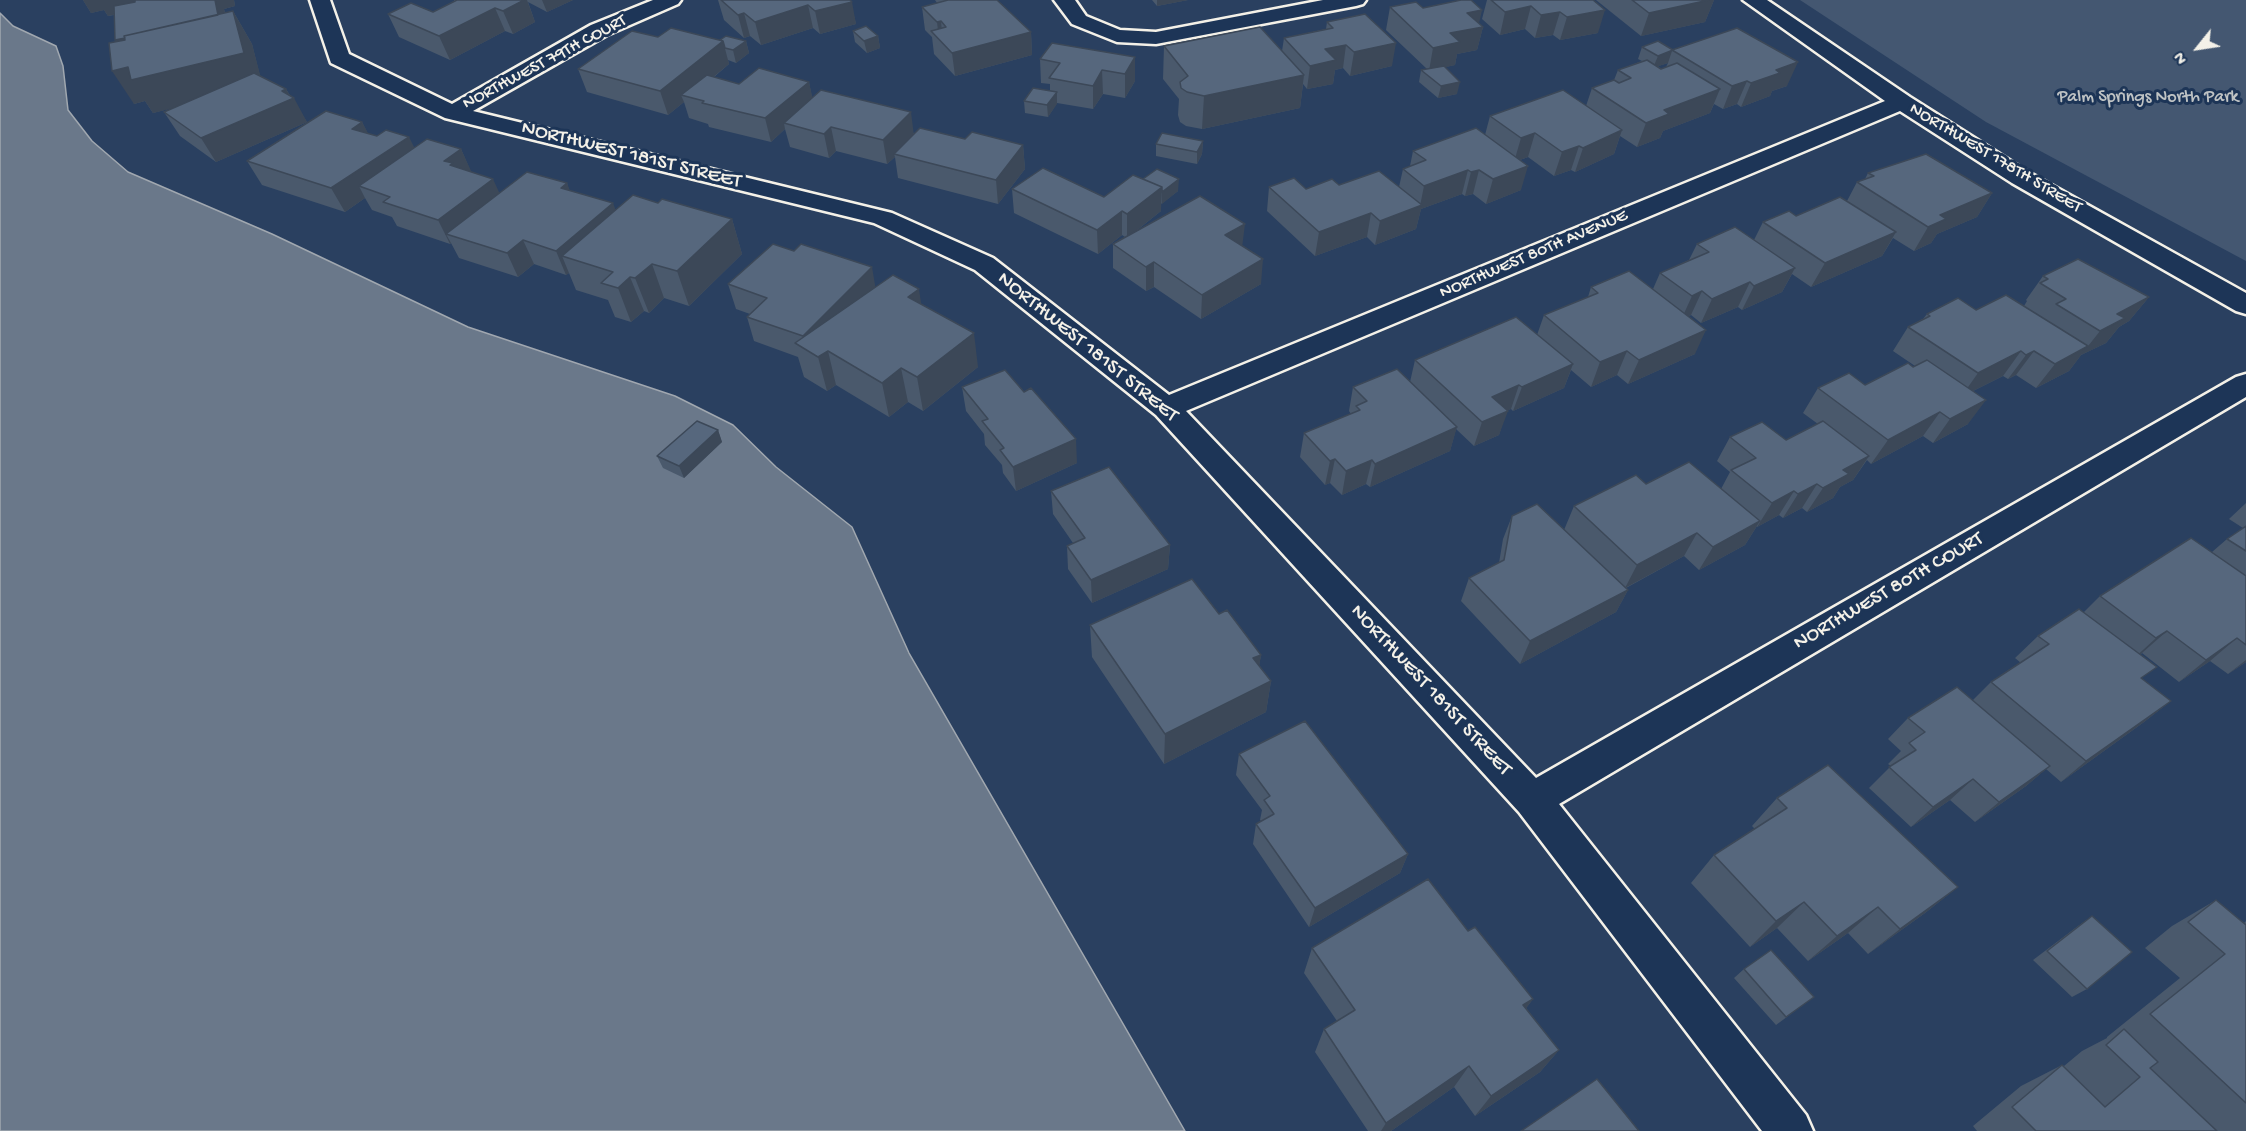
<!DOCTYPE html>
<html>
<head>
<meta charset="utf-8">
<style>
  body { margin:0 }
  #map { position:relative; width:2246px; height:1131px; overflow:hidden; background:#2a4060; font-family:"Gochi Hand",sans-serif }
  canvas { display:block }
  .north { position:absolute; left:2168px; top:18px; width:60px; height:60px; -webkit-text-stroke:4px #1d3557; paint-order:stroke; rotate:240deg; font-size:16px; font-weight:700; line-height:24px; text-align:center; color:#f4f1e8 }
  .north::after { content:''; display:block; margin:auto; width:21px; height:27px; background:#f4f1e8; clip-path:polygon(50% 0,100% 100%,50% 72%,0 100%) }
</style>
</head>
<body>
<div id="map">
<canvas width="2246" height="1131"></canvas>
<div class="north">N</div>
</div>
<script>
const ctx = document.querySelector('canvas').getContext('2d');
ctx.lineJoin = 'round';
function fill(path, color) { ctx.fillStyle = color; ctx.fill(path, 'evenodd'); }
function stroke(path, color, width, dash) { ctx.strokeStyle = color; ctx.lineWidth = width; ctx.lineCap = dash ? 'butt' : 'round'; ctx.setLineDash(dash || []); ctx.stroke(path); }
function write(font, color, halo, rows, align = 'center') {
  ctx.font = font + ' "Gochi Hand",sans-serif'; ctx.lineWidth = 6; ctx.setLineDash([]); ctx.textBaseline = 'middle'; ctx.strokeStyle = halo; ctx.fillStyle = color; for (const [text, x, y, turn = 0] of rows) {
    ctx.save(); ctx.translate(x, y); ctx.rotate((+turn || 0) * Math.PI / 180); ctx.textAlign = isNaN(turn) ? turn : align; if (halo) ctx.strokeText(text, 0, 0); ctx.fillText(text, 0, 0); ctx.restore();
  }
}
fill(new Path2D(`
  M1800,0H2246V261L1986,122Z`), '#445771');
const water = new Path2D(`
  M0,13L13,26L56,46L63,66L68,110L92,141L128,172L272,234L468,327L675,396L733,425L776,467L852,527L909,653L1185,1131H0Z`);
fill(water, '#6a788a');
stroke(water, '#a1a8b0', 1.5);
const minor = new Path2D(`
  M310,0H330L349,54L452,104L591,25L653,0H681L678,4L607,35L473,111L892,213L993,258L1169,395L1885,101L1743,0H1767L1910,97L2030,173L2246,293V314L2236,311L2012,183L1900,111L1186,411L1536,778L2236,377L2246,374V397L1559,804L1806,1115L1813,1131H1762L1519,812L1156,415L975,270L874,223L445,118L331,63Z
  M1054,0H1075L1086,16L1120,30L1156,32L1323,0H1366L1363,4L1356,6L1156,44L1117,42L1072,24Z`);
stroke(minor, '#f4f1e8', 5);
fill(minor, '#1d3557');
fill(new Path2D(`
  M83,0H234L235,6L224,9L225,13L233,11L252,44L260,76L286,89L307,122L216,162L180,136L164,112L176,107L153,113L145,101L134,104L116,42L114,15L108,16L104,10L91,13Z
  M454,0H573L547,12L528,2L535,22L513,34L505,31L450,60L399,37L388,14L433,12L454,1Z
  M718,0H850L856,24L820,34L813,28L761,45L750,36L744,38L724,20Z
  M935,0H997L1031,32L1032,55L955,76L934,54L932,37L925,30L922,7L937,3Z
  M1152,0H1188L1157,6Z
  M1487,0H1593L1598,33L1560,40L1553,35L1535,38L1525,29L1500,35L1482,19Z
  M1596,0H1714L1705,22L1641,36Z
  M1390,7L1423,8L1479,23L1483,27L1477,50L1457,54L1455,65L1445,67L1457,94L1438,98L1419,82L1421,70L1427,69L1386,30Z
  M1327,22L1392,66L1350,76L1343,68L1335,70L1333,84L1307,89L1303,84L1300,108L1202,129L1186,126L1180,122L1178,115L1179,99L1163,79L1164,46L1282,51L1284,38L1326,29Z
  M853,31L878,36L880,48L867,53L855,42Z
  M720,40L746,41L749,53L736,63L728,60L729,64L714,77L739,84L809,82L812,98L914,133L1023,145L1025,169L998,204L898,178L895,157L887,164L836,151L829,158L790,147L785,129L771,142L709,127L708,124L689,118L684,102L668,115L587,92L578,69Z
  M1642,47L1673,50L1787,86L1772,91L1770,96L1741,107L1737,104L1723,109L1714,104L1710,113L1663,131L1660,138L1637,147L1620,136L1614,154L1575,172L1571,170L1554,176L1528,157L1520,160L1521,190L1486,204L1473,194L1465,196L1462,194L1421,209L1416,229L1375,245L1367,237L1315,256L1267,211L1269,187L1306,189L1339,185L1399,187L1403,169L1410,166L1413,151L1485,135L1490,116L1586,106L1592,88L1614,80L1618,70L1642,61L1638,59ZM1668,63L1666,67L1661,69L1658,66Z
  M1135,57V81L1125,98L1103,94L1093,109L1057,103L1048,117L1025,113L1024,101L1050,91V84L1041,83L1040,59Z
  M362,122L368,134L415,148L461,149L471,172L500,193L567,183L569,190L616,210L658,203L732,219L742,254L689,306L664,298L649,313L644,311L631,322L615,317L608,300L576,290L569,273L566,275L534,264L518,277L459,258L451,243L450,244L397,226L392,217L372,210L365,198L345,212L262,185L247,161Z
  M1203,141L1202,154L1197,164L1156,156V144Z
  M1868,173L1992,193L1977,217L1937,234L1931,243L1914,251L1893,238L1882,256L1811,287L1792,274L1782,292L1742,310L1738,307L1701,323L1691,315L1689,316L1695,354L1628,384L1617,375L1591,387L1571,370L1564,388L1513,411L1511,409L1507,410L1499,435L1474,446L1456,429L1450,451L1370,487L1366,484L1342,495L1330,483L1325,485L1300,457L1304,433L1351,414L1349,411L1353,387L1410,382L1415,360L1537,335L1544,315L1588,297L1591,287L1653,289L1660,273L1689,260L1697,244L1754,240L1763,222L1796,216L1847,201L1857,182L1865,179Z
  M1143,179L1178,191L1161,204V211L1136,231L1242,246L1261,284L1201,319L1154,287L1146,291L1113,268V244L1125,237L1122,235L1098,254L1014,213L1012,189L1104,197Z
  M2043,276L2149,297L2129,321L2119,327L2106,343L2081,355L2069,371L2036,388L2016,375L2008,379L2003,376L1973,391L1968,424L1933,443L1923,436L1871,464L1867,460L1853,480L1840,487L1833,498L1807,512L1802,508L1783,518L1779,515L1757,527V526L1745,545L1699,570L1684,556L1626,588L1628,590L1616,612L1520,664L1461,601L1469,578L1499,563L1503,539L1512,516L1564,530L1574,506L1646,484L1721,489L1730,472L1717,461L1730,437L1786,440L1818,424L1803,413L1818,388L1865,385L1915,366L1893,351L1908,327L1923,319L1927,314L2024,306L2027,301L2026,300Z
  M728,284L875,287L921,304L978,367L923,411L908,402L889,417L836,385L827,391L804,377L798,357L754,341L747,317L750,314L736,309Z
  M962,387L1077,463L1016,491L1003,473L1002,465L985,445L984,434L966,411Z
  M718,430L722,442L684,478L663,468L657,456Z
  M1051,491L1170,545L1168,569L1092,603L1068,569L1067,546L1073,543L1053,514Z
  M2246,503V662L2228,674L2210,661L2179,682L2142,653L2140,655L2142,679L2171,701L2144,722L2061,782L2046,769L2026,786L1975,822L1950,800L1911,827L1869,788L1891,766L1888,764L1901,751L1888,739L1908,718L1973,700L1991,682L2021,663L2015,658L2038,636L2084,612L2100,596L2212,552L2227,539L2243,528L2229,519Z
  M1219,614L1261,655L1259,666L1271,681L1266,712L1164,764L1092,657L1090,625Z
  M1239,754L1408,854L1400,873L1309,927L1253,844L1256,824L1261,821L1260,820L1262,810L1236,775Z
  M1777,798L1958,887L1925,913L1868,954L1848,933L1808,961L1777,928L1750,947L1691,883L1714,855L1755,829L1752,826Z
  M2216,900L2244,923L2246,921V1131H1977L1973,1126L2021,1086L2062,1065L2064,1066L2082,1051L2107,1038V1037L2180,978L2145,948L2172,926Z
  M2092,916L2087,989L2072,997L2033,960L2078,926Z
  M1468,931L1533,999L1526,1008L1559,1050L1540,1072L1475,1116L1454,1087L1391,1131H1368L1315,1052L1324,1029L1337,1021L1304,973L1312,948Z
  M1744,969L1814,997L1776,1025L1734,978Z`), '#4a596c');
fill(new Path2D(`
  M83,0H180L108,16L104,10L91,13Z
  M215,0H234L235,6L224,9L232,39L130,63L115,40Z
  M524,0H527L535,22L513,34L503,11Z
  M542,0H573L547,12Z
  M1157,0H1188L1157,6Z
  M1709,0H1714L1705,22L1641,36L1649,13Z
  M852,2L856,24L820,34L815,11Z
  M808,5L813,28L761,45L755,22Z
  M1531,6L1525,29L1500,35L1505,12Z
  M495,8L505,31L450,60L439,36Z
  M1482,10L1478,28L1483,27L1477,50L1457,54L1455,65L1429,71L1433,48L1450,33L1467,13Z
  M1605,10L1598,33L1560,40L1567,17Z
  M233,11L252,44L263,86L153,113L145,101L134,104L112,71Z
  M1560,12L1553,35L1535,38L1541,15Z
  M744,13L750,36L744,38L738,15Z
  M941,21L943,44L939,39L937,22Z
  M1031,32L1032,55L955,76L952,53Z
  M878,36L880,48L867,53L864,41Z
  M723,41L729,64L689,97L681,95L684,102L668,115L660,91Z
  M746,41L749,53L736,63L733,50Z
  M1396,43L1392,66L1350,76L1354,52Z
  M1346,45L1343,68L1335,70L1333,84L1307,89L1310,66L1325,49Z
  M1672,51L1668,63L1653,68L1658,56Z
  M1135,57V81L1125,98V74Z
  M1798,62L1787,86L1772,91L1770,96L1741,107L1751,83L1776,70Z
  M1102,70L1103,94L1093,109V86Z
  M1304,75L1300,108L1202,129L1204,96Z
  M1747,81L1737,104L1723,109L1732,86Z
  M809,82L814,105L784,123L785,129L771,142L765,118Z
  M1460,82L1457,94L1438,98L1441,86Z
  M286,89L292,99L294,98L307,122L216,162L201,138Z
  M1720,89L1710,113L1663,131L1660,138L1637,147L1646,123L1664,110Z
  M1057,92V104L1048,117L1047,105Z
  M911,112L914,136L894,154L895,157L887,164L883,140Z
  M362,122L375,146L352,129Z
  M831,127L836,151L829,158L824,134Z
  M1622,130L1614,154L1575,172L1583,148Z
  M1535,133L1528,157L1514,162L1521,138Z
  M409,137L421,161L359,186L365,198L345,212L331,188Z
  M1203,141L1202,154L1197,164V152Z
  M1023,145L1025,169L998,204L996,180Z
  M1579,146L1571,170L1554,176L1562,152Z
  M461,149L472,173L461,181L444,161Z
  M1528,166L1521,190L1486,204L1493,179Z
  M1468,170L1462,194L1421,209L1416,229L1375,245L1380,221L1420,206L1424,186Z
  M1479,170L1473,194L1465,196L1471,172Z
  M493,179L504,203L446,234L451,243L450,244L438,220Z
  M1179,179L1178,191L1162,204V192Z
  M567,183L576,207L561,188Z
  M1162,187L1161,211L1127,238V214Z
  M1992,193L1977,217L1937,234L1931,243L1914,251L1928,227L1940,215Z
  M613,203L622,227L562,256L569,273L566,275L556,251Z
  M1122,211V235L1098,254L1097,230Z
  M1371,213L1367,237L1315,256L1319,232Z
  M732,219L742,254L689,306L677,271Z
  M1245,224L1242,248L1225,235Z
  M1896,232L1882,256L1811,287L1825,263Z
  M523,240L534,264L518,277L507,253Z
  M1263,259L1261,284L1201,319L1202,295Z
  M1154,262V287L1146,291V267Z
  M652,264L664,298L649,313L635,278Z
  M872,267L876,291L806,350L803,336Z
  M1795,268L1782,292L1742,310L1754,286Z
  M630,277L644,311L631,322L618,288Z
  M1750,282L1738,307L1701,323L1712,299Z
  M919,289L924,323L908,297Z
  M1702,291L1691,315L1681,320L1692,296Z
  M2149,297L2129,321L2119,327L2106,343L2081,355L2100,331L2117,314Z
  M1706,330L1695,354L1628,384L1639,360Z
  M974,333L978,367L923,411L917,377Z
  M2088,346L2069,371L2036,388L2055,364Z
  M828,351L836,385L827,391L818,357Z
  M1627,351L1617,375L1591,387L1600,362Z
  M2021,351L2003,376L1961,397L1978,373Z
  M2034,351L2016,375L2008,379L2026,355Z
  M1573,364L1564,388L1513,411L1522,387Z
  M901,368L908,402L889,417L882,383Z
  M1519,385L1511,409L1484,421L1492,397Z
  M1986,400L1968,424L1933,443L1950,419Z
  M1508,411L1499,435L1474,446L1482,422Z
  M1940,412L1923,436L1871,464L1888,440Z
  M1457,427L1450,451L1370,487L1375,464Z
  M718,430L722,442L684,478L679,466Z
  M1076,439L1077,463L1016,491L1013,467Z
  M1869,456L1853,480L1840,487L1833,498L1807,512L1823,488L1843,470Z
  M1335,459L1330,483L1325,485L1330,461Z
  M1372,460L1366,484L1342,495L1346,471Z
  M1817,484L1802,508L1783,518L1798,494Z
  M1794,491L1779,515L1757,527L1772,503Z
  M1760,521L1745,545L1699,570L1713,547Z
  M1697,533L1684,556L1625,588L1637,565Z
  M1170,545L1168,569L1092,603L1091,580Z
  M1628,590L1616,612L1520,664L1530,641Z
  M2167,631L2142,653L2131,661L2156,638Z
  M2237,638L2210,661L2179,682L2206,660Z
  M1261,655L1256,686L1253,658Z
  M2246,660V662L2228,674Z
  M1271,681L1266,712L1164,764L1165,734Z
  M2171,701L2144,722L2061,782L2086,761Z
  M2050,766L2026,786L1975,822L1999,802Z
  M1973,779L1950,800L1911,827L1933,807Z
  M1408,854L1400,873L1309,927L1315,908Z
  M1958,887L1925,913L1868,954L1900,929Z
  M1804,902L1777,928L1750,947L1776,921Z
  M1878,907L1848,933L1808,961L1837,936Z
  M1533,999L1516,1022L1523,1005Z
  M1559,1050L1540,1072L1475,1116L1491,1096Z
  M1469,1066L1454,1087L1391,1131H1381L1386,1123Z`), '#3c4858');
const building = new Path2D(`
  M135,0H215L218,15L124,36L125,38L115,40L114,6L135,2Z
  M457,0H524L503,11L495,8L439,36L388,14L411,3L433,12Z
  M721,0H850L852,2L815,11L808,5L755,22L744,13L738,15Z
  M948,0H997L1031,32L952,53L931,31L946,27L941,21L937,22L922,7Z
  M1461,0H1471L1482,10L1467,13L1483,27L1450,33L1460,42L1433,48L1390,7L1416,2L1423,8Z
  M1491,0H1593L1605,10L1567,17L1560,12L1541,15L1531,6L1505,12Z
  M1632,0H1709L1649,13Z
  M233,11L244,53L131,80L128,67L112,71L109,43L125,40L124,36Z
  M1365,14L1396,43L1354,52L1346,45L1325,49L1336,60L1310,66L1284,38L1333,28L1327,22Z
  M866,26L878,36L864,41L853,31Z
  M1260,27L1304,75L1204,96L1187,92L1181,88L1180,82L1188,76L1164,46Z
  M671,28L723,41L660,91L578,69L632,31L658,37Z
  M1737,28L1798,62L1776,70L1780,73L1751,83L1747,81L1732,86L1672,50Z
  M726,36L746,41L733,50L725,48L723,41L720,40Z
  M1658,41L1673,50L1658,56L1642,47Z
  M1052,43L1135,57L1125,74L1102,70L1093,86L1049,78L1060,63L1040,59Z
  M1647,60L1661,69L1677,63L1720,89L1664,110L1669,114L1646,123L1592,88L1614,80L1619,83L1631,78L1618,70Z
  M1444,66L1460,82L1441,86L1421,70Z
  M759,68L809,82L765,118L702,103L704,101L681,95L707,75L739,84Z
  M254,73L286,89L282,91L294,98L201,138L164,112Z
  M1033,88L1057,92L1047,105L1024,101Z
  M821,90L911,112L883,140L831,127L824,134L784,123Z
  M1563,90L1622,130L1583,148L1579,146L1562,152L1535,133L1521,138L1490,116Z
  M326,111L362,122L352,129L377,136L386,130L409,137L331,188L247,161Z
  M920,128L965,139L972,132L1023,145L996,180L894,154Z
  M1476,128L1528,166L1493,179L1479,170L1471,172L1468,170L1424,186L1403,169L1426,160L1413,151Z
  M1162,133L1203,141L1197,152L1156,144Z
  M427,139L461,149L444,161L453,163L450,165L493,179L438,220L383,202L390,197L359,186Z
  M1926,154L1992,193L1940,215L1946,219L1928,227L1857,182L1874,176L1868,173Z
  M1043,168L1104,197L1133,175L1162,187L1127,214L1122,211L1097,230L1012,189Z
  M1157,169L1179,179L1162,192V187L1143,179Z
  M1379,171L1422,205L1380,221L1371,213L1319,232L1269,187L1294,178L1306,189L1332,179L1339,185Z
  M527,172L567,183L561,188L613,203L556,251L523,240L507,253L446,234Z
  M633,195L658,203L662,199L732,219L677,271L652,264L635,278L630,277L618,288L601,283L613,272L562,256Z
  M1200,196L1245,224L1225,235L1263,259L1202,295L1154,262L1146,267L1113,244Z
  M1840,197L1896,232L1825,263L1763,222L1789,211L1796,216Z
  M1735,227L1795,268L1754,286L1750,282L1712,299L1702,291L1692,296L1660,273L1709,252L1697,244Z
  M773,244L794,251L801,244L872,267L803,336L747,317L767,298L728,284Z
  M2078,259L2149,297L2117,314L2125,318L2100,331L2056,304L2066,299L2040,283L2048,279L2043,276Z
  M1629,271L1706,330L1639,360L1627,351L1600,362L1544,315L1598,293L1591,287Z
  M893,275L919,289L908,297L974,333L917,377L901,368L882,383L828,351L818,357L795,343Z
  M2006,295L2088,346L2055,364L2034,351L2026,355L2021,351L1978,373L1908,327L1930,316L1927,314L1958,298L1976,310Z
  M1516,317L1573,364L1522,387L1519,385L1492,397L1508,411L1482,422L1415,360Z
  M1927,360L1986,400L1950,419L1940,412L1888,440L1818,388L1849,373L1865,385L1908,363L1913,367Z
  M1397,369L1457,427L1375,464L1372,460L1346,471L1335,459L1330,461L1304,433L1360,410L1356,406L1367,401L1353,387Z
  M1005,370L1024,392L1031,388L1076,439L1013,467L1000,450L1004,448L982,421L988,419L962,387Z
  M697,421L718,430L679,466L657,456Z
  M1823,421L1869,456L1843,470L1849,474L1823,488L1817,484L1798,494L1794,491L1772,503L1731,470L1756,458L1730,437L1762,422L1786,440Z
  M1689,462L1760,521L1713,547L1697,533L1637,565L1574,506L1636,475L1646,484Z
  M1109,467L1170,545L1091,580L1067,546L1085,538L1051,491Z
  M1537,504L1628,590L1530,641L1469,578L1504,560L1512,516Z
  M2246,526V551L2227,539Z
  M2191,538L2246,576V645L2237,638L2206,660L2167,631L2156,638L2100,596Z
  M1192,579L1219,614L1227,610L1261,655L1253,658L1271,681L1165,734L1090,625Z
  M2079,609L2157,667L2141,678L2171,701L2086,761L1991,682L2049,644L2038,636Z
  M1957,687L2050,766L1999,802L1973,779L1933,807L1889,767L1916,750L1909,743L1925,732L1908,718Z
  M1305,721L1408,854L1315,908L1256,824L1274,814L1264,800L1270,796L1239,754Z
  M1828,765L1958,887L1900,929L1878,907L1837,936L1804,902L1776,921L1714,855L1787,808L1777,798Z
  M1428,879L1468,931L1475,927L1533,999L1523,1005L1559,1050L1491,1096L1469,1066L1386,1123L1324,1029L1355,1010L1312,948Z
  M2216,900L2246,925V1103L2150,1014L2225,954L2188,922Z
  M2092,916L2132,952L2087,989L2047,951Z
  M1771,950L1814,997L1786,1017L1744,969Z
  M2124,1029L2158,1062L2150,1068L2217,1131H2036L2012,1107L2062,1065L2105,1107L2140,1077L2106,1045Z
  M1597,1079L1639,1131H1521Z`);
fill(building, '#56677d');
stroke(building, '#3c4858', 1.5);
write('18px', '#f4f1e8', '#1d3557', [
  ["NORTHWEST 79TH COURT",545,63,-28],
  ["NORTHWEST 178TH STREET",1995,159,31],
  ["NORTHWEST 80TH AVENUE",1534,255,-23]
]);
write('18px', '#bfc3c4', '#1d3557', [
  ["Palm Springs North Park",2148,98]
]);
write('21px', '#f4f1e8', '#1d3557', [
  ["NORTHWEST 181ST STREET",631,156,14],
  ["NORTHWEST 181ST STREET",1087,348,39],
  ["NORTHWEST 80TH COURT",1889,592,-30],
  ["NORTHWEST 181ST STREET",1430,691,47]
]);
</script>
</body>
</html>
